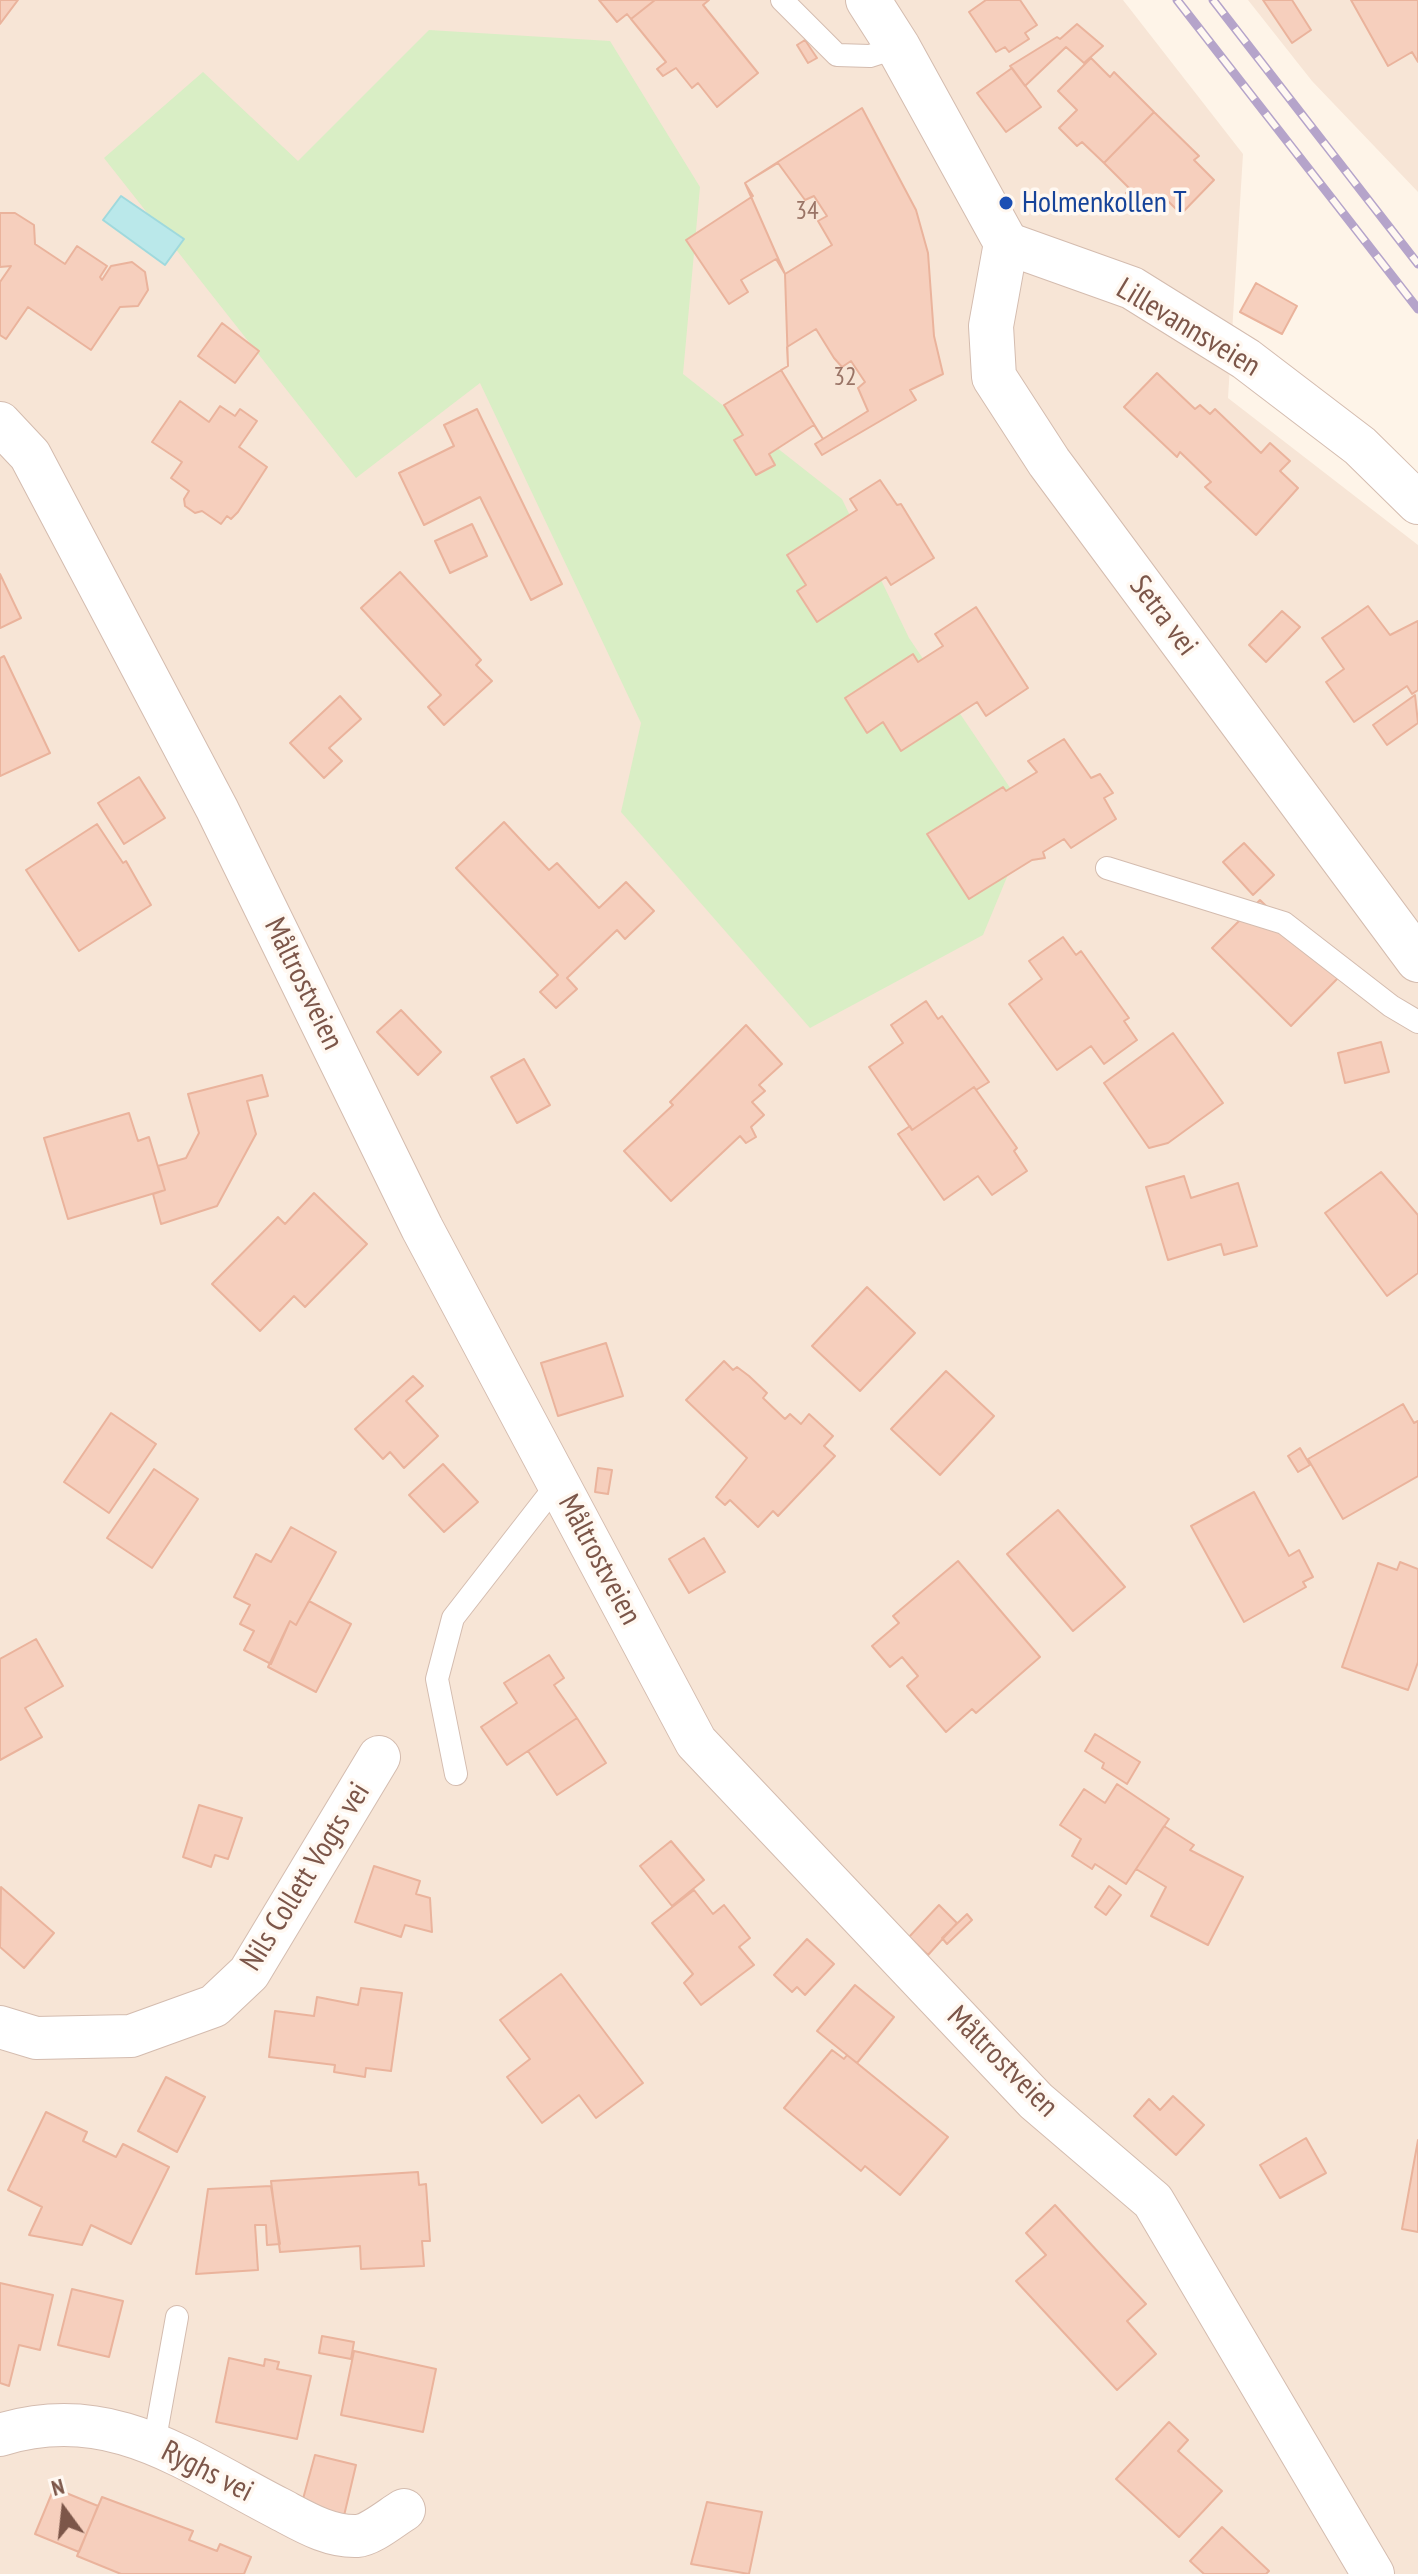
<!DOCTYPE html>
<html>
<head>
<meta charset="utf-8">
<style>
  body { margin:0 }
  #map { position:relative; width:1418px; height:2574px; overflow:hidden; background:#fef4e8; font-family:"PT Sans Narrow",sans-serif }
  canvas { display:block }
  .north { position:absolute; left:24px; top:2470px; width:80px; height:80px; -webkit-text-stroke:6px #fff8f1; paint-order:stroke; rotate:345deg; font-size:22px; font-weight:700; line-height:32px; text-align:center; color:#7c5649 }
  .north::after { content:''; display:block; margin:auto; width:28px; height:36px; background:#7c5649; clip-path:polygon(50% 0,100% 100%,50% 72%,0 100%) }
</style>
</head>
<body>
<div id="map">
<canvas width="1418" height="2574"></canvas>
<div class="north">N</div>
</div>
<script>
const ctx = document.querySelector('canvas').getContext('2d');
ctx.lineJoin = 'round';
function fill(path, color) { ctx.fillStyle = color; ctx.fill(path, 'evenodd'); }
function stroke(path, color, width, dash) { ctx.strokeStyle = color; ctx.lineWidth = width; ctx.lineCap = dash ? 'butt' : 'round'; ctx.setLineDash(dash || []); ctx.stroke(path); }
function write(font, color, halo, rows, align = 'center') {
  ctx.font = font + ' "PT Sans Narrow",sans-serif'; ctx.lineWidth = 7; ctx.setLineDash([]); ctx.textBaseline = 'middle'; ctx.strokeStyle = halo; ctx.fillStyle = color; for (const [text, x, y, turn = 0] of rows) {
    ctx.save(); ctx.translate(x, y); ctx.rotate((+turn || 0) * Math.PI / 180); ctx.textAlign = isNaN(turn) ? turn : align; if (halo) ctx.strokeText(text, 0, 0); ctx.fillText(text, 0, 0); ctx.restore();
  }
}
fill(new Path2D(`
  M0,0H1123L1243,154L1228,398L1418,545V2574H0Z
  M1248,0H1418V192L1312,81Z`), '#f7e5d6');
fill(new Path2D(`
  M429,30L610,41L700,187L683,374L842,499L909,638L1031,819L983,935L810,1028L621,812L641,723L480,383L356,478L104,158L203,72L298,161Z`), '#d9eec5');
const water = new Path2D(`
  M121,196L184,239L165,265L103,220Z`);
fill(water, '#bae8ea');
stroke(water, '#9fd9dd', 2);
const building = new Path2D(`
  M0,0H18L0,24Z
  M599,0H655L631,19L627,14L617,22Z
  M655,0H709L703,5L758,73L717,107L698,83L692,88L676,68L663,76L657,69L666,62L631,19Z
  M986,0H1020L1037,25L1025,33L1029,39L1009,52L1005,47L996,52L969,12Z
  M1263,0H1292L1311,30L1292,43Z
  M1351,0H1418V62L1412,52L1388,66Z
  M1077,24L1103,46L1084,63L1066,47L1025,86L1010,66L1057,37L1060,39Z
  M805,40L817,58L808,63L797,45Z
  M1091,58L1110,77L1114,72L1154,112L1104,163L1082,142L1077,146L1059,128L1077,110L1058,91Z
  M1012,68L1041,107L1006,132L977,93Z
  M862,108L916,210L928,253L934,336L943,374L910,390L916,400L822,455L815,444L823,439L781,370L788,366L785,274L745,183Z
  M1154,112L1199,156L1194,160L1214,180L1181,214L1161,194L1144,211L1126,193L1130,189L1104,163Z
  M778,163L805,200L814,196L827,216L818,221L832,245L785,274L776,259L741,280L748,292L729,304L686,240L753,196L745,183Z
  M0,213H15L34,225L35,244L65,264L77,246L107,266L100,277L102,280L111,266L132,262L145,272L148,290L138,306L120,307L91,350L28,307L6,339L0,335V282L11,266L0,267Z
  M1256,283L1297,306L1282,334L1240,312Z
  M222,323L259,351L235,383L198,356Z
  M816,329L834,358L842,367L851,361L865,382L858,388L868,411L823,439L814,425L769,454L775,465L756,475L734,440L743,435L724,405L788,366L787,347Z
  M1157,373L1195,409L1200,405L1210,414L1215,409L1261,453L1270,443L1290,461L1280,471L1298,488L1256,535L1205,487L1211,482L1180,452L1177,457L1124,407Z
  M180,401L209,422L220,406L235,416L240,409L257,421L239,447L267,467L238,512L231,519L227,516L221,524L202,511L195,513L185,506L184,499L189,491L171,478L182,462L152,442Z
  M477,409L562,584L531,600L480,497L424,525L399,473L454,446L444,425Z
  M880,480L897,505L901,504L934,558L891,585L886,577L817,622L797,591L806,585L787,555L857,510L850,499Z
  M472,524L487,556L450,573L435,541Z
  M400,572L481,660L476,665L492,681L444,725L428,707L441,695L361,608Z
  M0,574L21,618L0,628Z
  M1368,606L1390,635L1418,621V690L1412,694L1407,686L1354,722L1326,682L1344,669L1322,638Z
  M976,607L1028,688L986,716L977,702L901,751L883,722L867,733L845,698L913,654L918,662L943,646L935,634Z
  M1282,611L1300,627L1266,662L1249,645Z
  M4,656L50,753L0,776V658Z
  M1415,695L1418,723L1387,745L1373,725Z
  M340,696L361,719L329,748L342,761L324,778L290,743Z
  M1064,739L1091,778L1100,774L1113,793L1104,798L1116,819L1071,848L1064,839L1043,852L1045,858L1032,860L969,899L927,834L1003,787L1006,791L1037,772L1028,761Z
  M139,777L165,818L124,844L98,803Z
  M504,822L549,870L557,863L599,908L626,882L654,911L625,939L617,930L567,978L577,989L556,1008L540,992L558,975L456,868Z
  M97,824L123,863L126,861L151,905L79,951L26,870Z
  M1244,843L1274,875L1253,895L1223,862Z
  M1260,900L1339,977L1291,1026L1212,948Z
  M1063,937L1076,955L1081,951L1129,1018L1124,1021L1137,1040L1104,1064L1091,1046L1057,1070L1009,1004L1042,979L1029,961Z
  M926,1001L938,1019L942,1016L989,1082L976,1090L974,1087L912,1130L869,1067L903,1043L891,1025Z
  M401,1010L441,1052L418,1075L377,1032Z
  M746,1025L782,1064L759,1085L765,1091L752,1102L764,1115L751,1127L756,1137L746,1143L740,1136L671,1201L624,1151L673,1105L670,1102Z
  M1173,1033L1223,1103L1168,1143L1149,1148L1104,1083Z
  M1381,1042L1389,1072L1345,1083L1338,1053Z
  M524,1059L550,1105L517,1123L491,1077Z
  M262,1075L268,1096L247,1101L256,1134L217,1206L161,1224L153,1194L165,1190L158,1166L186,1158L199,1133L188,1094Z
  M974,1087L1017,1148L1014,1151L1027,1171L992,1195L978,1176L944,1200L898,1134L910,1126L912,1130Z
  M129,1113L138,1141L149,1137L165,1190L68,1219L44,1138Z
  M1381,1172L1418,1215V1273L1387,1296L1325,1213Z
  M1184,1176L1191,1198L1238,1183L1257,1246L1224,1255L1221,1244L1168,1260L1146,1187Z
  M314,1193L367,1244L305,1307L294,1296L260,1331L212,1284L278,1217L285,1224Z
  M867,1287L915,1333L860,1391L812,1346Z
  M606,1343L623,1396L558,1416L541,1363Z
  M724,1361L733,1370L737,1367L749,1376L767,1393L763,1398L785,1419L790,1414L801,1424L809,1414L833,1436L824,1446L835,1456L778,1516L773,1511L758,1527L730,1500L725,1505L716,1497L747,1458L686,1400Z
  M946,1371L994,1416L940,1475L891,1429Z
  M413,1376L423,1386L406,1401L438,1436L404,1468L390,1452L383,1459L355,1429Z
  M1403,1404L1414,1423L1418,1421V1476L1343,1519L1308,1459Z
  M111,1413L156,1444L109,1513L64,1482Z
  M1300,1448L1310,1465L1298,1472L1288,1456Z
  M443,1464L478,1502L444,1532L409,1495Z
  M598,1468L612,1470L608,1494L595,1492Z
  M154,1469L198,1499L152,1568L107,1538Z
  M1254,1492L1289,1556L1299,1550L1313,1577L1303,1582L1306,1587L1244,1622L1191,1526Z
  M1058,1510L1125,1587L1073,1631L1007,1554Z
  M291,1527L336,1552L296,1625L290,1621L271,1664L244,1650L254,1631L240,1624L250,1605L234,1597L256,1554L271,1562Z
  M704,1538L725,1572L689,1593L669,1559Z
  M958,1561L1040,1657L976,1713L972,1709L946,1732L907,1686L918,1676L902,1657L890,1667L872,1646L899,1623L893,1616Z
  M1400,1562L1418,1569V1662L1408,1690L1342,1667L1378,1563L1397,1570Z
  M309,1601L351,1624L316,1692L268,1667L290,1621L296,1625Z
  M36,1639L63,1686L25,1708L42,1737L0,1760V1659Z
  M549,1655L564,1678L554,1685L577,1718L507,1765L481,1727L517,1703L504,1683Z
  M577,1718L606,1763L557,1795L528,1751Z
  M1095,1734L1140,1762L1127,1784L1102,1768L1104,1763L1085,1751Z
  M1117,1784L1169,1819L1126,1884L1095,1864L1092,1869L1072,1856L1081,1839L1060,1825L1084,1789L1105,1803Z
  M199,1805L242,1818L228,1859L215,1855L211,1867L183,1857Z
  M1164,1826L1194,1845L1190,1850L1243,1877L1208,1945L1151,1916L1166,1887L1136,1869Z
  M671,1841L704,1880L672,1906L640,1866Z
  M374,1866L420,1881L416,1894L430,1898L432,1932L405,1925L401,1937L355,1922Z
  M1109,1886L1121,1895L1106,1915L1095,1907Z
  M1,1887L54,1933L24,1968L0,1947Z
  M694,1890L713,1914L724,1905L750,1938L739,1947L754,1965L701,2005L684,1983L693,1974L652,1923Z
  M939,1905L957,1923L928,1955L909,1937Z
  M967,1914L972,1920L947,1944L942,1938Z
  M807,1939L834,1964L805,1995L797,1987L792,1992L774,1975Z
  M561,1974L643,2083L596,2118L579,2095L542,2123L507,2077L530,2059L500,2020Z
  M855,1985L894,2017L857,2063L817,2031Z
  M361,1988L402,1993L391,2071L366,2068L365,2077L334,2072L335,2065L269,2057L275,2011L314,2016L317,1997L358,2005Z
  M832,2050L844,2059L847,2055L948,2137L900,2195L865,2166L861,2171L784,2108Z
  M166,2077L205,2097L177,2152L138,2131Z
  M1173,2096L1204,2125L1176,2155L1134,2116L1149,2099L1160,2110Z
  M46,2112L87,2132L83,2141L116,2157L123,2144L169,2167L131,2244L91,2225L82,2245L29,2235L42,2207L8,2190Z
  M1306,2138L1326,2173L1280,2198L1260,2165Z
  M1418,2140V2232L1402,2229Z
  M418,2172L419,2185L426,2184L430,2241H422L424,2266L361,2269L360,2246L280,2252L271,2181Z
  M271,2186L280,2244L267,2245L266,2225H255L258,2270L196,2274L208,2189Z
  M1055,2205L1146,2304L1127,2321L1156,2354L1117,2390L1016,2281L1046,2255L1026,2233Z
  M0,2283L53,2295L40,2350L19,2345L9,2386L0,2383Z
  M72,2289L123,2301L109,2357L58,2345Z
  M322,2336L354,2342L351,2359L319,2353Z
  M354,2351L436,2369L423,2432L341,2415Z
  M229,2358L264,2366L265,2359L279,2362L277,2369L311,2376L297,2439L216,2422Z
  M1169,2422L1188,2440L1178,2451L1222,2491L1179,2537L1116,2479Z
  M315,2455L356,2465L343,2520L300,2510Z
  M54,2488L98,2506L79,2552L35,2534Z
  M102,2497L193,2531L189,2540L217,2551L220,2544L251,2557L244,2574H121L77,2556Z
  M707,2502L762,2512L749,2574L691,2564Z
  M1222,2527L1269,2571L1266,2574H1204L1190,2561Z`);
fill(building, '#f6cfbd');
stroke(building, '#eab39c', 2);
const service = new Path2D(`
  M782,0L837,55L870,56L898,47
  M1107,868L1284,923L1391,1006L1418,1022
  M456,1774L437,1679L453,1618L558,1483
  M154,2444L177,2317`);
const minor = new Path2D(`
  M1006,243L1132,288L1246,359L1360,446L1418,503
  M0,423L30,455L217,809L422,1228L696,1742L1036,2101L1153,2201L1373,2574
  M0,2027L36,2038L131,2036L214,2006L249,1973L379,1757
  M0,2435C109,2401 185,2460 278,2508C303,2521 328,2537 357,2536C371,2535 392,2517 404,2510`);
const tertiary = new Path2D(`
  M868,0L898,47L1006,243L991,326L994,377L1049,462L1418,960`);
stroke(service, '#d4bcaf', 24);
stroke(minor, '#d4bcaf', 44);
stroke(tertiary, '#d4bcaf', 46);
stroke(service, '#fff', 22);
stroke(minor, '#fff', 42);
stroke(tertiary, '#fff', 44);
const rail = new Path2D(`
  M1177,0L1418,309
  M1213,0L1418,264`);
stroke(rail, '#b5a4ca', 9);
stroke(rail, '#fff8f1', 6, [18]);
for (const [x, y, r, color] of [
  [1006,203,8,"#1a4fb4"]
]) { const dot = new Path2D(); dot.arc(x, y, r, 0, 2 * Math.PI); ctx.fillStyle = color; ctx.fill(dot); stroke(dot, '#fff8f1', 3); }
write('26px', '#9a7466', null, [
  ["34",807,212],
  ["32",845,378]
]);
write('30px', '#164399', '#fff8f1', [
  ["Holmenkollen T",1022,203]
], 'left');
write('30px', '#7c5649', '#fff8f1', [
  ["Lillevannsveien",1188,328,31],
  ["Setra vei",1163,616,53],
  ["Måltrostveien",303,984,64],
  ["Måltrostveien",599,1560,62],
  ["Nils Collett Vogts vei",306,1877,-58],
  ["Måltrostveien",1002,2062,45],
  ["Ryghs vei",207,2472,27]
]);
</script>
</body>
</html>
